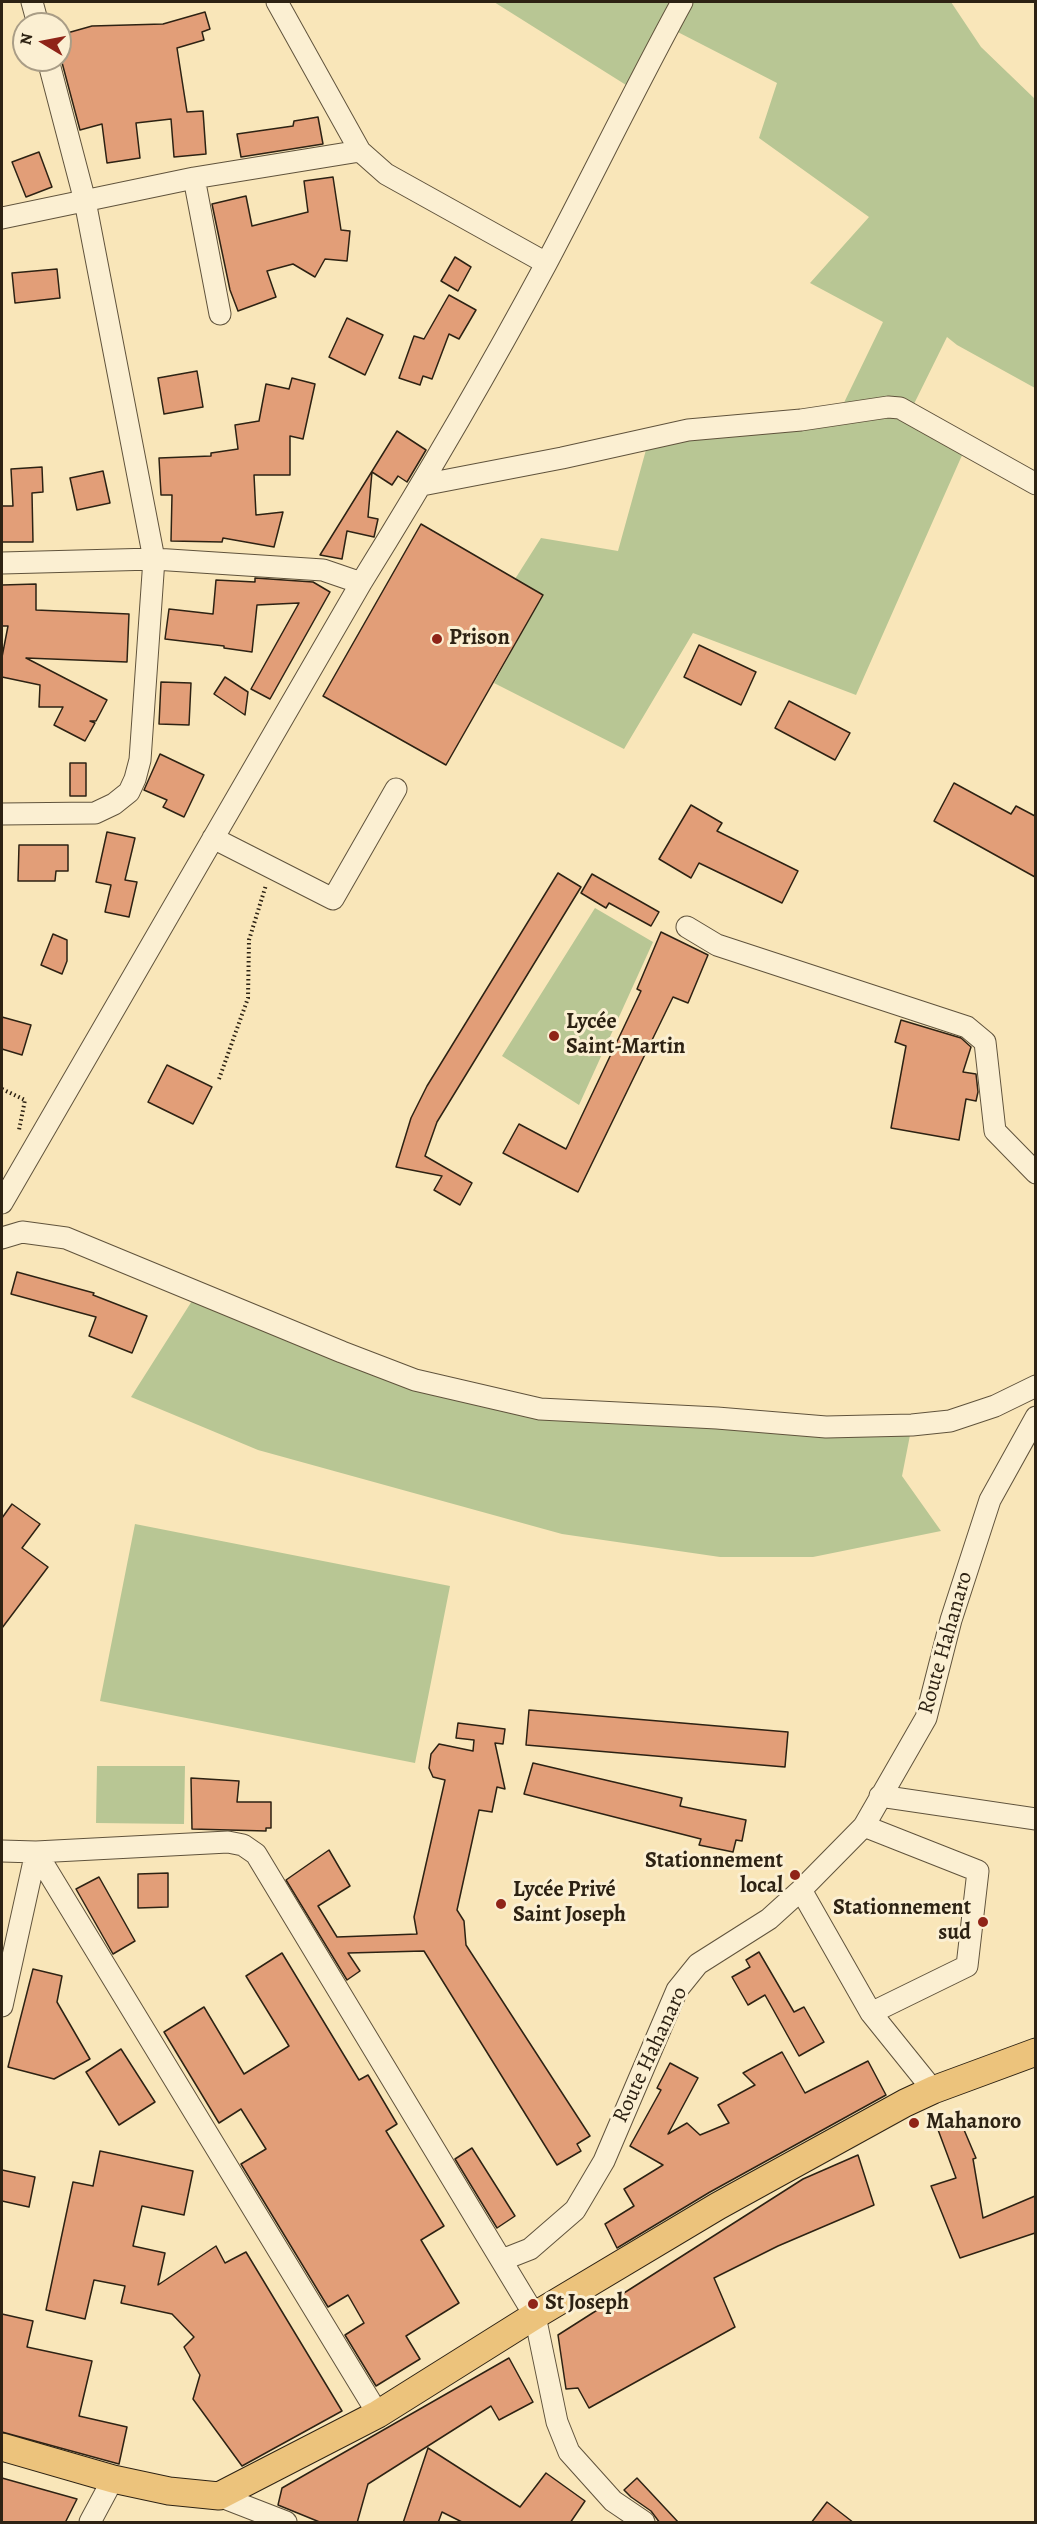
<!DOCTYPE html>
<html>
<head>
<meta charset="utf-8">
<style>
  body { margin:0 }
  #map { position:relative; width:1037px; height:2524px; overflow:hidden; background:#f9e6b9; font-family:Alegreya,serif }
  canvas { display:block }
  .frame { position:absolute; inset:0; border:3px solid #2d2213; pointer-events:none }
  .north { position:absolute; left:12px; top:12px; width:60px; height:60px; box-sizing:border-box; background:#fbefd2; border:2px solid #a99d86; border-radius:50%; rotate:280deg; font-size:16px; font-weight:700; line-height:24px; text-align:center; color:#2d2213 }
  .north::after { content:''; display:block; margin:auto; width:21px; height:27px; background:#8f2418; clip-path:polygon(50% 0,100% 100%,50% 72%,0 100%) }
</style>
</head>
<body>
<div id="map">
<canvas width="1037" height="2524"></canvas>
<div class="frame"></div>
<div class="north">N</div>
</div>
<script>
const ctx = document.querySelector('canvas').getContext('2d');
ctx.lineJoin = 'round';
function fill(path, color) { ctx.fillStyle = color; ctx.fill(path, 'evenodd'); }
function stroke(path, color, width, dash) { ctx.strokeStyle = color; ctx.lineWidth = width; ctx.lineCap = dash ? 'butt' : 'round'; ctx.setLineDash(dash || []); ctx.stroke(path); }
function write(font, color, halo, rows, align = 'center') {
  ctx.font = font + ' Alegreya,serif'; ctx.lineWidth = 6; ctx.setLineDash([]); ctx.textBaseline = 'middle'; ctx.strokeStyle = halo; ctx.fillStyle = color; for (const [text, x, y, turn = 0] of rows) {
    ctx.save(); ctx.translate(x, y); ctx.rotate((+turn || 0) * Math.PI / 180); ctx.textAlign = isNaN(turn) ? turn : align; if (halo) ctx.strokeText(text, 0, 0); ctx.fillText(text, 0, 0); ctx.restore();
  }
}
fill(new Path2D(`
  M494,2H951L981,47L1035,99V388L957,345L947,337L910,412L967,444L856,695L693,633L624,749L494,683L543,595L515,579L541,538L618,551L649,439L838,415L883,322L810,283L869,217L759,138L777,83L668,27L634,90Z
  M595,908L653,942L579,1105L502,1056Z
  M197,1293L342,1352L540,1409L912,1425L902,1476L941,1531L813,1557H720L562,1534L258,1450L131,1397Z
  M135,1524L450,1586L415,1763L100,1701Z
  M97,1766H185L184,1824L96,1823Z`), '#b8c694');
const building = new Path2D(`
  M205,12L210,29L202,32L204,40L177,48L187,112L203,111L206,154L174,157L171,119L136,123L140,158L107,163L102,124L80,130L60,55V35L92,26L163,24Z
  M318,117L323,144L241,157L237,134L293,126L294,121Z
  M39,152L52,187L26,197L12,162Z
  M333,177L341,230L350,231L347,261L325,259L315,277L293,264L267,271L276,297L238,311L230,290L212,204L246,196L252,226L308,212L304,181Z
  M455,257L471,267L458,291L441,281Z
  M57,269L60,298L15,303L12,273Z
  M449,295L476,310L459,339L449,334L432,379L423,376L420,385L399,378L414,336L424,339Z
  M347,318L383,335L365,375L329,357Z
  M197,371L203,407L164,414L158,378Z
  M292,378L315,384L303,439L290,436V475H254L256,515L283,512L274,547L223,538L222,542L171,541L172,495H161L159,458L211,456V453L238,449L235,425L259,421L266,384L289,389Z
  M397,431L426,450L407,482L398,476L392,485L372,472L368,517L378,519L374,537L347,531L342,559L320,555Z
  M42,467L43,492L32,493L33,542H2V506H13L11,469Z
  M103,471L110,503L77,510L70,478Z
  M421,524L543,595L446,765L323,696Z
  M255,578L313,582L330,592L270,699L251,689L299,603L257,605L252,652L224,648V646L165,639L169,609L213,614L216,580L255,582Z
  M36,584V610L129,614L127,662L26,658L107,700L96,721H90L95,723L85,741L54,725L63,707H39L40,685L2,677V657L8,626H2V585Z
  M699,645L756,672L741,705L684,677Z
  M225,677L248,692L245,715L214,694Z
  M161,682L191,683L189,725L159,724Z
  M789,701L850,733L835,760L775,728Z
  M160,754L204,775L184,817L163,807L167,800L144,790Z
  M70,763H86V796H70Z
  M954,783L1011,814L1016,806L1035,816V877L934,821Z
  M691,805L722,823L717,831L798,871L782,903L699,863L691,878L659,859Z
  M107,832L135,838L125,880L137,882L129,917L105,912L111,885L96,882Z
  M19,845H68V871H56L55,881H18Z
  M558,873L581,887L437,1122L425,1156L472,1183L460,1205L434,1190L442,1176L396,1167L411,1118L427,1086Z
  M592,874L659,912L651,926L609,903L606,908L581,893Z
  M661,932L708,955L688,1003L673,997L578,1192L503,1153L519,1124L566,1149L641,991L637,989Z
  M53,934L67,940V961L62,974L41,965Z
  M2,1017L31,1025L22,1055L2,1049Z
  M901,1020L961,1038L971,1047L963,1072L976,1074L978,1092L976,1101L966,1099L959,1140L891,1128L906,1046L895,1042Z
  M167,1065L212,1087L193,1124L148,1102Z
  M17,1272L94,1293L93,1295L147,1316L132,1353L89,1336L96,1317L11,1294Z
  M12,1504L40,1524L22,1548L48,1567L2,1628V1518Z
  M529,1710L788,1732L785,1767L526,1745Z
  M458,1723L505,1729L503,1744L495,1743L505,1789L497,1787L492,1812L479,1810L457,1910L464,1921L466,1945L590,2136L577,2144L581,2151L557,2165L424,1951L348,1953L360,1971L347,1980L286,1880L329,1850L350,1886L318,1906L337,1937L417,1934L414,1917L445,1780L433,1777L429,1768L431,1754L439,1744L473,1751L474,1740L456,1738Z
  M533,1763L682,1798L680,1806L746,1820L742,1841L736,1840L733,1852L699,1845L701,1839L524,1794Z
  M191,1778L239,1781L237,1802H271V1828H266V1831L192,1829Z
  M168,1873V1907L138,1908V1874Z
  M99,1877L135,1941L113,1954L76,1889Z
  M759,1952L794,2012L804,2007L824,2042L799,2056L765,1995L748,2005L732,1977L750,1967L746,1960Z
  M282,1953L359,2080L368,2075L397,2124L386,2131L444,2226L421,2240L459,2303L406,2336L420,2359L376,2386L345,2335L364,2323L348,2295L328,2307L241,2164L266,2149L241,2109L219,2123L164,2032L204,2007L244,2074L289,2046L246,1976Z
  M33,1969L62,1976L57,2002L90,2059L54,2079L8,2067Z
  M121,2049L155,2102L119,2125L86,2072Z
  M782,2052L805,2093L868,2061L886,2095L710,2192L617,2248L605,2224L634,2206L624,2189L663,2165L630,2146L661,2090L657,2088L670,2063L698,2078L668,2134L687,2123L700,2135L729,2123L718,2105L755,2085L743,2073Z
  M959,2118L976,2158L973,2159L983,2218L1035,2196V2233L960,2258L931,2186L956,2178L937,2127Z
  M472,2148L515,2216L497,2228L455,2159Z
  M100,2151L193,2171L184,2215L142,2206L133,2246L165,2253L158,2285L216,2246L225,2263L246,2252L342,2411L242,2466L193,2399L200,2375L184,2347L194,2337L172,2314L121,2303L125,2286L94,2280L85,2319L46,2310L73,2182L93,2186Z
  M858,2155L874,2205L778,2246L714,2278L735,2327L589,2408L578,2388L566,2389L558,2335L803,2179Z
  M2,2170L35,2177L29,2207L2,2201Z
  M2,2314L33,2321L27,2347L92,2361L79,2416L127,2427L119,2464L2,2432Z
  M509,2358L533,2402L499,2420L491,2406L368,2484L357,2523H322L278,2505L282,2488Z
  M428,2448L520,2507L546,2473L585,2501L570,2523H464L442,2512L438,2523H403Z
  M2,2478L77,2499L65,2523H2Z
  M637,2478L679,2523H660L651,2511L631,2497L624,2490Z
  M827,2502L854,2523H811Z`);
fill(building, '#e29e78');
stroke(building, '#2d2213', 1.5);
const minor = new Path2D(`
  M32,2L38,24
  M277,2L360,151L386,174L546,263
  M194,178L220,314
  M2,218L194,178L360,151
  M422,485L562,458L688,430L801,420L888,407L900,408L1036,484
  M2,563L154,559L323,570L361,583
  M2,814L95,813L114,804L129,792L135,779L140,760L154,559L85,201L48,60
  M213,838L333,899L396,789
  M687,927L717,945L967,1027L985,1042L995,1131L1036,1173
  M2,1203L361,583C426,478 488,372 546,264C592,177 635,88 682,2
  M2,1238L22,1232L66,1238L342,1352L415,1380L540,1409L717,1418L826,1427L912,1425L950,1421L995,1406L1036,1386
  M880,1796L1036,1819
  M864,1826L978,1871L967,1966L871,2013
  M2,1851L36,1852L228,1842L243,1845L256,1854L535,2316L557,2422L569,2452L613,2501L644,2522
  M36,1852L378,2414
  M801,1890L871,2013L933,2090
  M2,2006L36,1852
  M502,2260L530,2249L575,2210L604,2161L677,1990L698,1964L769,1919L801,1890L864,1826L926,1718L951,1620L990,1500L1036,1417
  M219,2496L286,2522
  M90,2522L113,2479`);
const major = new Path2D(`
  M2,2447L113,2479L169,2491L219,2496L378,2414L539,2313L718,2206L905,2103L933,2090L1036,2052`);
stroke(minor, '#60533c', 23);
stroke(major, '#2d2213', 29);
stroke(new Path2D(`
  M219,1079L248,998L249,940L266,885
  M2,1089L25,1100L19,1130`), '#2d2213', 4, [1.5, 3]);
stroke(minor, '#fbefd2', 21);
stroke(major, '#ecc37c', 27);
for (const [x, y, r, color] of [
  [437,639,6,"#8f2418"],
  [554,1036,6,"#8f2418"],
  [795,1875,6,"#8f2418"],
  [501,1904,6,"#8f2418"],
  [983,1922,6,"#8f2418"],
  [914,2123,6,"#8f2418"],
  [533,2304,6,"#8f2418"]
]) { const dot = new Path2D(); dot.arc(x, y, r, 0, 2 * Math.PI); ctx.fillStyle = color; ctx.fill(dot); stroke(dot, '#fbefd2', 2); }
write('bold 22px', '#2d2213', '#fbefd2', [
  ["Prison",449,639],
  ["Lycée",566,1023],
  ["Saint-Martin",566,1048],
  ["Stationnement",783,1862,"right"],
  ["local",783,1887,"right"],
  ["Lycée Privé",513,1891],
  ["Saint Joseph",513,1916],
  ["Stationnement",971,1909,"right"],
  ["sud",971,1934,"right"],
  ["Mahanoro",926,2123],
  ["St Joseph",545,2304]
], 'left');
write('22px', '#2d2213', '#fbefd2', [
  ["Route Hahanaro",946,1643,-74],
  ["Route Hahanaro",651,2055,-65]
]);
</script>
</body>
</html>
